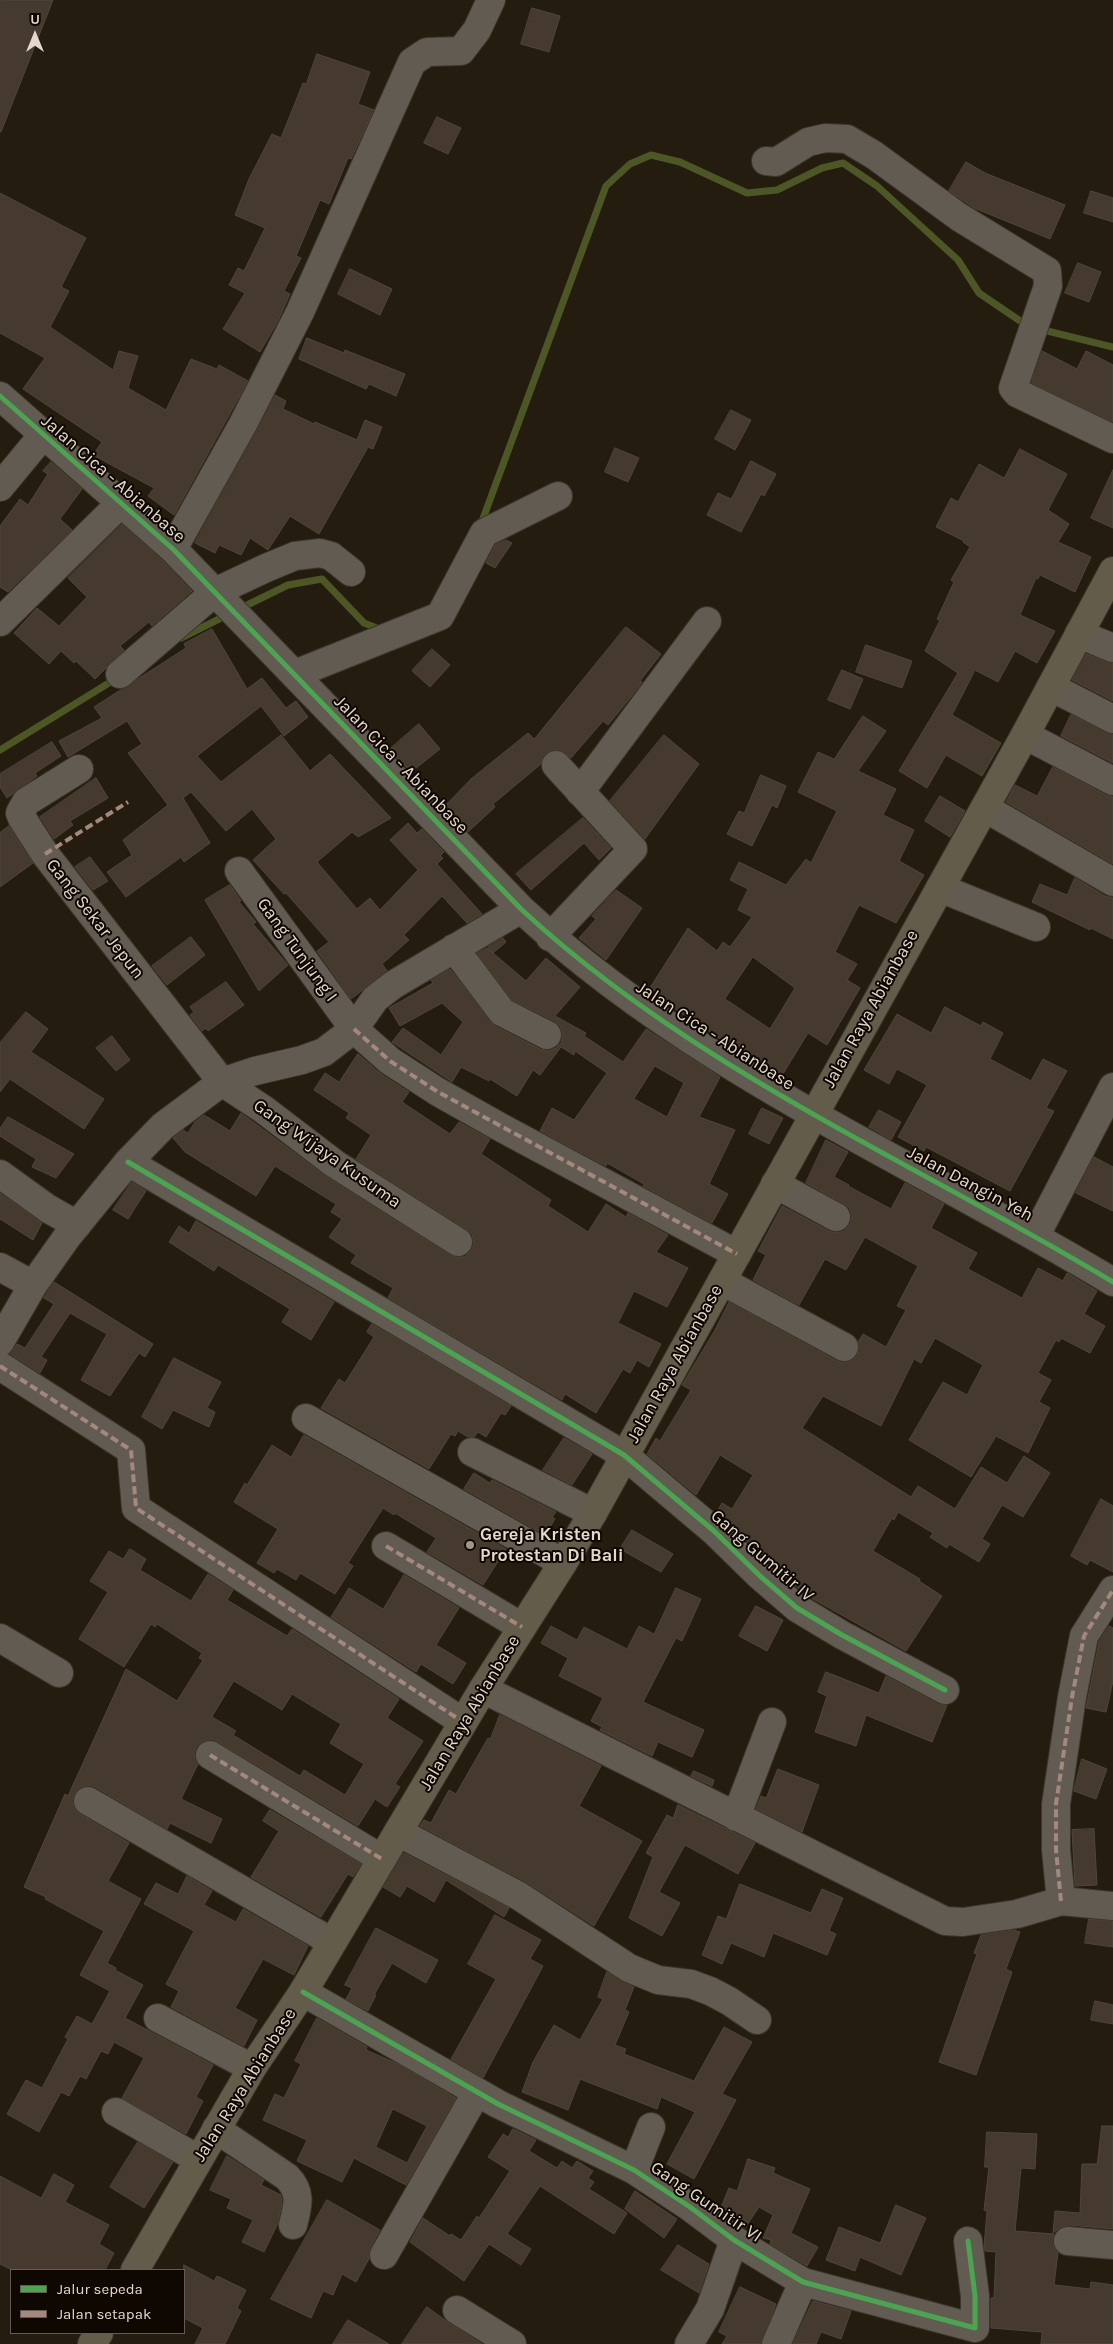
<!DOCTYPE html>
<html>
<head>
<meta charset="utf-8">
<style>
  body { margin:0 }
  #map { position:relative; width:1113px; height:2344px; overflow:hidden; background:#241c0f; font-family:Karla,sans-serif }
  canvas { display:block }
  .legend { position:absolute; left:10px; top:2269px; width:175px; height:65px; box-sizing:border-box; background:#0f0802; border:1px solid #645b52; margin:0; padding:6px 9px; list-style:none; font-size:15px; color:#e3d8cb }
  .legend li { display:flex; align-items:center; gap:10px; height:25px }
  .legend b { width:25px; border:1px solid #645b52 }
  .north { position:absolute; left:10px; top:10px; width:50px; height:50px; -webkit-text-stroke:4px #0f0802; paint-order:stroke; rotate:0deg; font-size:14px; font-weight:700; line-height:20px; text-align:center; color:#e3d8cb }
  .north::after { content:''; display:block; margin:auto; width:18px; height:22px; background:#e3d8cb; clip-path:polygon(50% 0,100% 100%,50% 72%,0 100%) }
</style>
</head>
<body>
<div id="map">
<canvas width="1113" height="2344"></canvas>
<ul class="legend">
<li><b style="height:6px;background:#4ca352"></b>Jalur sepeda</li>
<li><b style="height:6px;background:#a5887d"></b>Jalan setapak</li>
</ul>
<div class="north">U</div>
</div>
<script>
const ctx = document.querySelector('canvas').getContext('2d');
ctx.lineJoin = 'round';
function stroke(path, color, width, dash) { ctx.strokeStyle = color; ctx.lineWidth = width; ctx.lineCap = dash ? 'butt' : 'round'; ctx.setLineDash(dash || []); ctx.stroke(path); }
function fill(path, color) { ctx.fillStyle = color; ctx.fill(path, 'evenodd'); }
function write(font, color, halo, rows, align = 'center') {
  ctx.font = font + ' Karla,sans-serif'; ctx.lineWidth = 4; ctx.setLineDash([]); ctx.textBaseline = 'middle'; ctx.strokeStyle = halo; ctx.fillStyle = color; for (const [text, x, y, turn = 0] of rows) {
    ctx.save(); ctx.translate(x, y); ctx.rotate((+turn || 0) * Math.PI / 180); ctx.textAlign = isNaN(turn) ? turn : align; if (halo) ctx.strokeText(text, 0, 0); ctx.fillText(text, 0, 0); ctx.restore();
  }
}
stroke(new Path2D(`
  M1039,329L1113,347
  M481,524L606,186L630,164L651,155L680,162L747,193L777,190L822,168L843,163L877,186L958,260L979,293L1029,327
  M239,609L288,585L322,579L364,623L382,630
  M181,638L227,615
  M0,750L117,678`), '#4d5726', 7);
const building = new Path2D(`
  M0,0H53L1,132H0Z
  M532,8L560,16L549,52L521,44Z
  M317,54L370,72L358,104L374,110L351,159L348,158L329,204L320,200L296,256L301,258L284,291L290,294L278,321L260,352L223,329L245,293L229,285L238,268L244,271L265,228L235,215L249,179L272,134L281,138L303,83L306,84Z
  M437,117L461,128L448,154L424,143Z
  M966,162L985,173L1065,205L1050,239L974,208L949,191Z
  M1091,191L1113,198V222L1084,213Z
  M0,193L86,238L61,287L69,291L50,327L113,370L119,351L138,356L128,388L166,410L191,359L217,369L219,365L248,381L174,515L148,496L154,488L93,455L102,442L23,389L45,358L0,333Z
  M1078,263L1101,272L1089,302L1065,293Z
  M350,269L392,289L380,315L338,294Z
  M307,338L344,353L345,350L405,374L396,396L369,384L366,389L299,359Z
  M1042,351L1077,369L1086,351L1113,365V422L1031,383Z
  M275,395L286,401L283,409L314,424L315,422L357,440L365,420L382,427L373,449L368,447L319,534L290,516L268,550L250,538L241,555L219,545L215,553L195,543Z
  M731,410L751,420L735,450L715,439Z
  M615,448L639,458L628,482L605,472Z
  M1020,449L1067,474L1048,510L1069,524L1058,542L1091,557L1075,592L1040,575L1038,579L1036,578L1020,615L1055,631L1037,663L1015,651L998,682L975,670L952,715L1001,743L982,776L946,755L927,788L899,771L958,673L925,651L940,620L937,619L954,582L951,580L970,547L963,542L964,541L936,527L951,498L958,502L979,464L1004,478Z
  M751,461L776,474L764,496L761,494L741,532L707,515L718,493L731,499Z
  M51,462L82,489L60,519L72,530L8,592L0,587V526L20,499L28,505L48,474L43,471Z
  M1113,470V528L1091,518Z
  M122,524L162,560L192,591L152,626L149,622L120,646L124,650L95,679L76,661L74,663L61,651L49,664L14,633L37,608L59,626L87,597L68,578Z
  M506,540L512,543L495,568L486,563L495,545Z
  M626,627L661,654L640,681L642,682L635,692L608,725L603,721L571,758L560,750H553L546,753L541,764L493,804L495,807L468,832L444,807L471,779L528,733L534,739Z
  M212,629L247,689L262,678L286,708L296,701L308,717L284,736L261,706L197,756L221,782L281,735L310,771L330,754L391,818L358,837L352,832L317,862L357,909L370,898L380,910L418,870L390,840L408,823L417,833L422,829L444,852L440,856L443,858L437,864L482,914L467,923L442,896L404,935L409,940L382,964L387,971L351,999L317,951L329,942L286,893L284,894L253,860L276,839L252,809L226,831L191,792L183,798L210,843L184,862L181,857L126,897L107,872L132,855L123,840L168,805L128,753L142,744L127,721L68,757L59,741L102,718L94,707L186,648L184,644Z
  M866,645L912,661L902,688L856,672Z
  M432,649L450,665L430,687L412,671Z
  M1086,654L1113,663V701L1072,680Z
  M842,670L863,679L850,709L828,700Z
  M1071,715L1113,735V763L1061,736Z
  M863,716L886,731L858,771L896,789L883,815L914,830L899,861L924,875L896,923L859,905L835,952L857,964L847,980L860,988L827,1045L808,1033L781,1077L740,1052L648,991L688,928L717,951L723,942L730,947L752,917L738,910L748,889L730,880L739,862L786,885L806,859L811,863L837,811L798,792L818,752L834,759ZM753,957L795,988L770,1029L725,999Z
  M419,724L440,749L411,772L389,750Z
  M664,735L699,764L645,839L610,801Z
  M52,742L61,756L35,773L37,776L7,798L0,787V774Z
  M1053,767L1106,795L1113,797V864L1006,802L1015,785L1037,796Z
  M761,775L786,786L777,808L772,805L752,846L727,834L739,811L744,813Z
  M96,778L108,798L70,821L73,825L54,839L40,817Z
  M940,796L965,811L950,837L925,821Z
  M583,818L611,848L599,860L584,843L531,890L516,874Z
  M9,826L33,863L0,887V833Z
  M90,857L108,881L93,890L75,867Z
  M1075,878L1105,896L1113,898V939L1091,928L1090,930L1032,902L1040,884L1067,895Z
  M230,885L241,901L239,902L256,922L253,924L288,965L259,991L205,900Z
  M616,890L642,908L606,960L579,938L596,919L592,916Z
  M191,937L205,955L167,985L152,966Z
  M503,938L506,942L493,953L488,947Z
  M487,948L526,981L546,958L580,987L555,1016L586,1033L584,1036L623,1062L646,1029L720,1077L699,1117L735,1130L709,1184L728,1194L712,1223L643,1186L644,1184L607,1163L606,1166L540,1131L552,1108L574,1120L607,1073L575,1051L574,1055L561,1047L540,1075L533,1070L517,1096L490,1079L489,1081L461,1067L452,1082L392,1042L403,1028L441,1055L463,1022L442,1003L400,1026L389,1008L433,983L431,980L450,969L495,1026L540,1049L548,1051L556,1048L561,1043L563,1035L560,1026L554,1021L512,1000L477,953ZM655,1066L684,1083L667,1117L634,1099Z
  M226,982L244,1005L208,1031L206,1028L202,1031L190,1015L194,1012L190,1007Z
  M945,1007L981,1026L983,1022L1003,1033L990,1059L1031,1081L1043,1059L1067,1071L1046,1108L1054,1111L1010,1191L926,1147L924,1151L898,1137L927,1085L897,1069L889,1084L864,1070L897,1014L931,1033Z
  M26,1012L48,1029L31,1052L104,1099L84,1129L10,1079L0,1092V1043Z
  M112,1036L130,1060L116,1071L96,1048Z
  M358,1054L381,1074L409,1092L402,1102L450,1134L459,1122L490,1139L481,1154L551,1200L548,1206L588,1232L606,1204L626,1217L628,1213L668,1235L656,1252L688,1268L667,1307L634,1291L618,1323L661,1344L649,1367L637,1360L630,1373L623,1369L596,1413L565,1394L562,1400L388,1298L393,1288L351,1263L356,1255L329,1237L342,1219L331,1212L336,1204L275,1166L256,1196L185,1152L173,1138L183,1130L188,1133L195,1122L204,1115L230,1131L241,1113L327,1177L450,1255L458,1258L466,1256L471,1251L474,1243L472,1234L466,1229L356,1159L371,1135L346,1118L349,1113L314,1090L325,1073L339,1082Z
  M762,1108L783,1118L769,1144L749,1134Z
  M879,1110L901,1122L891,1140L869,1127Z
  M8,1117L74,1154L56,1178L32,1167L36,1159L0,1136V1129Z
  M826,1140L848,1152L834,1177L849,1185L848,1186L891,1209L905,1183L944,1204L931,1228L977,1253L968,1269L1022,1298L1038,1268L1063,1281L1067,1273L1097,1291L1084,1314L1105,1326L1090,1353L1061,1338L1059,1342L1056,1340L1038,1373L1051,1380L1039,1402L1050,1408L1028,1453L996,1436L971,1477L909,1440L943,1382L967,1395L983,1365L935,1338L921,1363L914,1359L881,1426L823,1396L802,1428L911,1497L918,1486L955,1509L981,1467L1007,1483L1024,1456L1050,1473L1023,1517L1002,1505L982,1539L990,1544L979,1562L949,1544L947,1548L930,1537L933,1533L898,1512L894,1520L892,1518L873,1551L920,1579L919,1581L942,1596L906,1651L806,1595L716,1513L722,1503L732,1509L753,1475L720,1455L696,1495L647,1454L656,1438L660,1441L691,1390L682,1385L715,1330L729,1302L837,1361L845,1363L853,1360L858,1354V1342L863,1334L886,1347L906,1310L897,1306L918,1266L865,1237L846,1270L825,1259L799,1305L753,1280L766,1255L758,1251L782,1206L829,1231L837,1233L844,1231L850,1224L852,1216L850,1209L844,1204L806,1183Z
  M1094,1157L1113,1167V1211L1076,1193Z
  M132,1182L146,1191L128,1219L113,1210Z
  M0,1193L42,1223L33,1240L0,1219Z
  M196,1221L334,1302L311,1340L282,1322L290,1309L218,1265L214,1271L169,1242L179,1226L189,1233Z
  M54,1282L153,1344L145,1357L139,1353L110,1396L81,1380L107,1334L70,1313L41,1357L47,1360L40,1373L10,1354L17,1344L25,1348L54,1304L44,1298Z
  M372,1324L511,1406L505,1415L501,1413L486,1437L478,1432L474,1437H468L458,1431L455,1436L451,1434L429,1469L321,1408L339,1379L345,1383L374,1337L367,1332Z
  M174,1358L221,1382L207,1408L215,1412L209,1427L173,1410L162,1429L142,1417Z
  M304,1435L506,1549L483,1585L427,1552L436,1538L395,1513L394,1515L383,1508L348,1563L353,1566L335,1594L300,1573L296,1580L277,1569L274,1573L257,1563L278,1529L234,1502L245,1483L247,1485L272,1445L291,1457Z
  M564,1438L592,1454L572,1485L543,1470Z
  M474,1473L490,1483L492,1480L556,1512L552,1517L555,1519L545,1535L464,1489Z
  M1101,1499L1113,1506V1572L1090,1560L1087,1565L1071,1556Z
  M632,1530L673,1554L661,1572L620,1549Z
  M130,1549L146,1559L140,1570L191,1601L208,1574L233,1590L227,1600L287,1636L292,1629L399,1699L387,1718L423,1741L395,1784L400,1787L387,1807L375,1799L358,1826L218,1742L211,1739L202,1742L196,1747L194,1755L198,1764L181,1799L222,1819L211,1843L170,1823L167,1829L95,1787L88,1785L81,1787L75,1793L72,1801L75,1809L80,1814L129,1843L108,1881L141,1899L107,1963L116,1968L115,1970L143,1985L125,2018L213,2065L196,2097L203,2101L186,2134L122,2098L144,2058L114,2042L108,2054L101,2051L86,2079L80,2076L69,2096L61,2092L39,2132L7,2114L26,2080L42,2088L68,2039L65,2037L77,2016L92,2024L110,1991L80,1975L104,1931L45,1899L46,1897L24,1887L65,1794L68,1796L126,1669L177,1701L203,1660L199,1658L202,1653L157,1624L155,1627L151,1624L124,1667L79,1639L108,1592L90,1581L109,1551L123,1559ZM234,1681L282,1710L292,1694L341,1724L330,1743L364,1764L345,1795L304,1770L300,1776L233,1735L236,1731L212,1717Z
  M404,1575L459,1608L436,1645L466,1663L453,1684L421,1664L416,1672L331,1617L349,1588L383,1609Z
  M676,1588L701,1599L682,1641L676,1638L643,1702L704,1730L692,1757L658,1742L652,1756L600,1730L602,1727L591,1721L603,1698L559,1676L568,1658L541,1643L551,1626L577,1640L584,1627L627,1649L639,1626L654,1634Z
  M756,1606L783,1620L767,1651L739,1636Z
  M1109,1626L1113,1628V1681L1106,1712L1086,1708L1099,1642Z
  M826,1672L879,1693L886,1676L938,1704L947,1705L932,1742L866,1715L856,1746L815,1732L827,1696L818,1692Z
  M500,1715L601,1766L579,1806L642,1841L594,1926L526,1882L420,1826L424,1820L431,1823L449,1790L456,1794L488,1738L490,1739Z
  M1082,1759L1107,1769L1096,1799L1074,1791Z
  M778,1769L819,1785L802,1832L756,1809L761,1796L766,1798Z
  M694,1771L714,1780L712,1786L691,1776Z
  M678,1805L755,1843L738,1874L685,1845L659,1892L680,1903L662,1936L629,1918L653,1857L646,1853L667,1815L673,1818Z
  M270,1810L361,1864L353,1877L348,1874L321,1917L251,1877L279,1831L263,1821Z
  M1094,1829L1097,1885L1075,1886L1072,1830Z
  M404,1853L509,1908L504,1917L446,1880L434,1902L407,1886L400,1897L383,1887Z
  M187,1876L212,1891L204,1905L236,1922L243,1909L308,1946L294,1975L263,1959L235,2008L257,2020L244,2046L171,2007L179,1991L166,1984L194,1931L144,1904L156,1883L178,1894Z
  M740,1884L811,1913L822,1889L843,1898L829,1931L836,1934L827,1955L773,1933L764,1957L731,1943L722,1964L702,1955L718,1916L726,1919Z
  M495,1915L541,1940L530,1959L543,1966L483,2078L451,2059L496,1979L468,1964Z
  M1089,1919L1113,1921V1947L1085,1943Z
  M376,1928L438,1960L426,1983L392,1963L374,1995H376L368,2011L346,1999L352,1988L345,1985Z
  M1014,1930L1020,1932L1006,1969L1012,1972L976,2075L939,2062L977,1954L974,1953L981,1935Z
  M607,1972L634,1987L625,2010L629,2012L615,2045L626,2049L624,2054L694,2081L724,2027L752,2042L722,2094L736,2100L694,2179L667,2164L695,2112L661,2097L657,2109L580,2079L568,2110L522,2092L533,2062L554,2025L580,2040L603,1999L598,1997Z
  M1095,2001L1113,2005V2024L1091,2020Z
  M317,2018L367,2047L366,2050L398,2064L456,2098L406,2185L354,2158L342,2182L297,2161L307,2140L263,2120L275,2094L284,2098L301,2064L295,2061ZM393,2109L427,2126L407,2163L376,2147Z
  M1102,2126H1113V2229L1069,2225L1061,2227L1053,2233L1055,2211L1080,2213L1082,2164H1097Z
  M513,2129L536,2140L529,2151L557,2168L562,2161L572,2168L577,2161L593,2171L588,2178L594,2182L589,2189L627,2213L614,2234L540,2186L507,2234L531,2249L521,2265L489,2244L464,2281L410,2242L423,2218L450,2236L451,2234L461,2240L477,2216L479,2218L510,2171L488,2157L503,2134L508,2137Z
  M987,2132L1037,2134L1035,2169L1021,2168L1015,2231L1054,2234V2247L1058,2252L1054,2285L1090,2289L1091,2282L1113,2285V2344H1041L1042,2332L991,2328V2298H994L996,2252L985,2251L984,2247L987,2211L984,2210L989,2167H985Z
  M138,2142L173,2162L144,2208L110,2187Z
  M227,2156L264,2180L261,2185L281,2195L282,2204L278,2223L264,2252L242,2242L253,2220L227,2208L231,2199L210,2190Z
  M748,2159L775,2168L773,2173L810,2189L791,2233L818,2247L807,2266L770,2244L771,2240L763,2238L773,2215L759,2207L745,2228L720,2210L729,2188L737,2191Z
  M54,2174L74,2185L65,2202L109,2225L99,2244L114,2253L105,2270H12L0,2264V2176L41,2198Z
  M635,2191L677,2219L664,2238L625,2209Z
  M327,2200L380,2230L370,2248L369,2259L356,2282L342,2274L333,2295L323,2291L311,2318L271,2299Z
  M896,2205L926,2218L901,2275L860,2257L855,2271L826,2260L839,2227L880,2243Z
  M678,2245L709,2264L699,2293L661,2270Z
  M184,2265L214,2281L217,2276L246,2290L237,2308L241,2311L225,2344H195L203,2328L184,2318Z
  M740,2287L776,2304L761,2344H722L727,2336L719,2332Z
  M813,2301L851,2311L841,2339L821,2332L816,2344H793Z
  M427,2307L449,2323L482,2344H402Z
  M348,2320L389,2344H333Z`);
fill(building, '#463a2e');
stroke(building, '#4f463d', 1);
const minor = new Path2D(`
  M766,161L776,162L808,142L825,138L847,139L874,155L959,217L1047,271L1048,286L1013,388L1017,393L1113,439
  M0,396L173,549L521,909C693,1069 914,1162 1113,1282
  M0,487L43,435
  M173,549L243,424L300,312L412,62L427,52L461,51L477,30L491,0
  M0,622L121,503
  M1079,634L1113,648
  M120,674L215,592L266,568L295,556L320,553L331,556L351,572
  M295,674L440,616L484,533L558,496
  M1051,687L1113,719
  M1025,735L1113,781
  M79,769L26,802L20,813L22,818L45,854L222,1082L263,1109L335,1164L458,1242
  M580,792L707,621
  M985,808L1113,882
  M239,871L354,1029L390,1061L438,1092L500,1127L737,1254
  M940,888L1036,927
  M550,937L633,849L556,765
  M454,948L502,1012L547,1035
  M128,1162L624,1455L714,1531L760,1576L797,1608L842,1635L945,1690
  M0,1174L47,1208L77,1225
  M775,1184L836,1217
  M1036,1235L1113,1087
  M0,1267L33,1285
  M722,1281L844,1347
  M0,1342L33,1285L67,1237L128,1162L163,1126L222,1082L255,1071L302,1060L324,1052L354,1029L375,999L393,985L521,909
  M0,1366L131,1450L136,1508L463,1722
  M306,1418L563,1563
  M472,1452L593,1513
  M386,1546L522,1627
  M0,1638L59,1673
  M483,1689L945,1921L963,1922L1017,1914L1061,1901L1113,1906
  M210,1755L382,1859
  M88,1801L332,1942
  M736,1817L772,1722
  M398,1832L519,1896L629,1968L658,1980L691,1984L710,1991L729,2001L757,2020
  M1061,1901L1056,1850V1804L1072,1697L1084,1636L1113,1590
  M303,1992L498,2104L634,2170L690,2207L734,2240L803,2282L975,2328V2296L968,2241
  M158,2018L252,2068
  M116,2112L198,2159
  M216,2129L287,2177C302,2192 298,2206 293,2225
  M634,2170L651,2127
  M1068,2241L1113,2245
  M384,2255L477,2092
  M457,2310L512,2344
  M689,2344L710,2309L734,2240
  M776,2344L803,2282`);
const major = new Path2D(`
  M135,2270L252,2068L303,1992L483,1689L563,1563L593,1513L1025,735L1113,571
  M92,2344L99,2333`);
stroke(minor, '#3d362d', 30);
stroke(major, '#3d362d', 30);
stroke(minor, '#625b51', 28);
stroke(major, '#635c4b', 28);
stroke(new Path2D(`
  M45,854L128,802
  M354,1029L390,1061L438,1092L737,1254
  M0,1366L131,1450L136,1508L463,1722
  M386,1546L522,1627
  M210,1755L382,1859
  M1061,1901L1056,1850V1804L1072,1697L1084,1636L1113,1590`), '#a5887d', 4, [8, 4]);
stroke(new Path2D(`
  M0,396L173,549L521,909C693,1069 914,1162 1113,1282
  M128,1162L624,1455L714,1531L760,1576L797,1608L842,1635L945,1690
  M303,1992L498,2104L634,2170L690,2207L734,2240L803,2282L975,2328V2296L968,2241`), '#4ca352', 5);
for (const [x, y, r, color] of [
  [470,1545,5,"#a09689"]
]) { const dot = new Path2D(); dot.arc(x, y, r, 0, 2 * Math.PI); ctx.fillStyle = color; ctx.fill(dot); stroke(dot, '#0f0802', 2); }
write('18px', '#e3d8cb', '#0f0802', [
  ["Jalan Cica - Abianbase",113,479,41],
  ["Jalan Cica - Abianbase",401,765,46],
  ["Gang Sekar Jepun",95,919,52],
  ["Gang Tunjung I",297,950,54],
  ["Jalan Raya Abianbase",871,1009,-61],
  ["Jalan Cica - Abianbase",715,1036,33],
  ["Gang Wijaya Kusuma",327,1154,35],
  ["Jalan Dangin Yeh",970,1184,28],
  ["Jalan Raya Abianbase",675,1364,-61],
  ["Gang Gumitir IV",762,1556,41],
  ["Jalan Raya Abianbase",470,1713,-59],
  ["Jalan Raya Abianbase",245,2085,-58],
  ["Gang Gumitir VI",706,2202,34]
]);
write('bold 18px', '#e3d8cb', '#0f0802', [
  ["Gereja Kristen",480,1535],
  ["Protestan Di Bali",480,1556]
], 'left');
</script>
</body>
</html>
